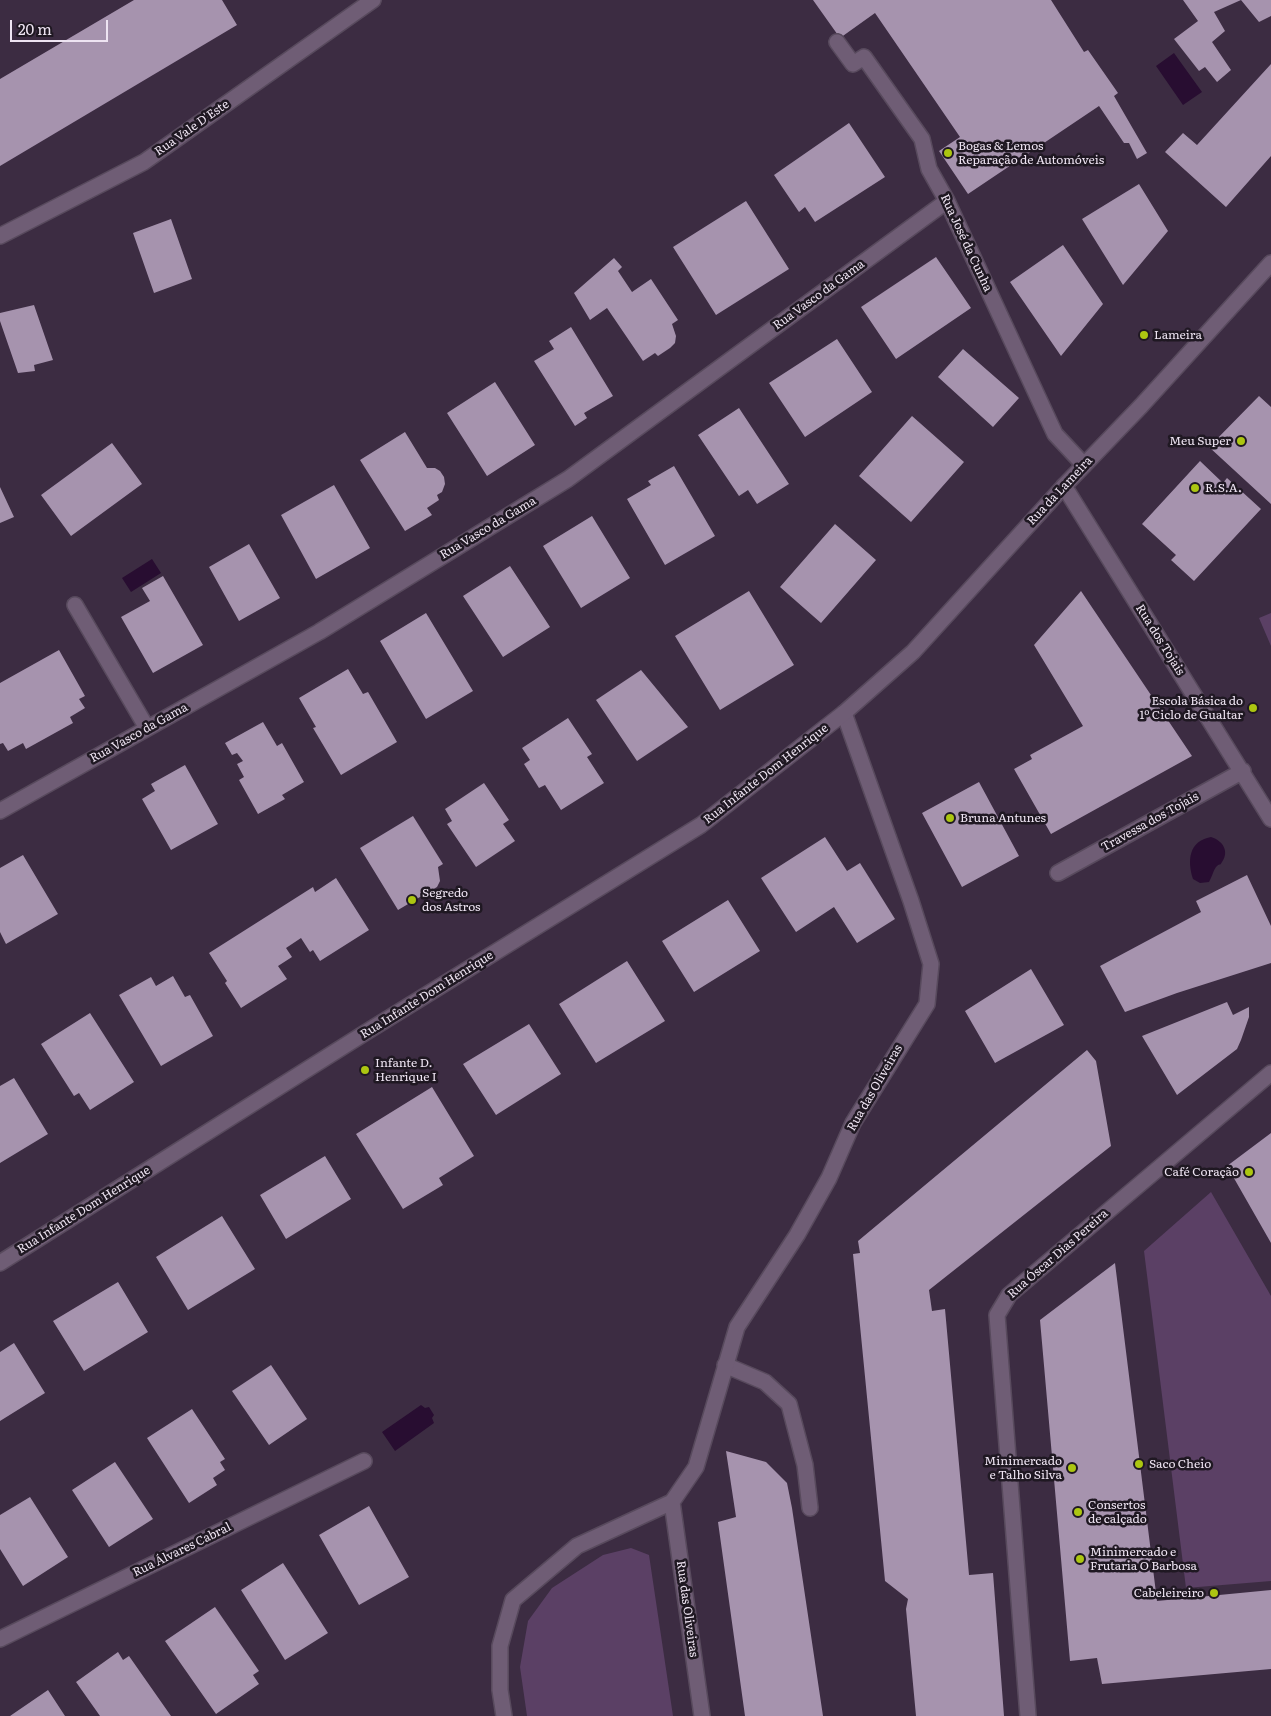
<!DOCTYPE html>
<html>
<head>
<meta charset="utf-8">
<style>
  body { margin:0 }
  #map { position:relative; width:1271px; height:1716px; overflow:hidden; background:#3c2c42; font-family:Literata,serif }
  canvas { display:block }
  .scale { position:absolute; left:10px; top:20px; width:98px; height:22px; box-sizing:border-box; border:2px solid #eee4f2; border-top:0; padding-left:6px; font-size:15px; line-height:18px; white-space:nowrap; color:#eee4f2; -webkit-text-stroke:4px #1f1822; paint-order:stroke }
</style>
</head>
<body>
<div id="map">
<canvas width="1271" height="1716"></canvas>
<div class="scale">20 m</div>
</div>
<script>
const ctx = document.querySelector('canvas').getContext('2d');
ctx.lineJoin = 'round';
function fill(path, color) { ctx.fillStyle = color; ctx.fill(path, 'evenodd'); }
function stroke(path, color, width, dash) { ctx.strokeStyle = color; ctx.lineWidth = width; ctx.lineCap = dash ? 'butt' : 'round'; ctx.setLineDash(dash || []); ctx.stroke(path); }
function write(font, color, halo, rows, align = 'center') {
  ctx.font = font + ' Literata,serif'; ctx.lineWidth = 5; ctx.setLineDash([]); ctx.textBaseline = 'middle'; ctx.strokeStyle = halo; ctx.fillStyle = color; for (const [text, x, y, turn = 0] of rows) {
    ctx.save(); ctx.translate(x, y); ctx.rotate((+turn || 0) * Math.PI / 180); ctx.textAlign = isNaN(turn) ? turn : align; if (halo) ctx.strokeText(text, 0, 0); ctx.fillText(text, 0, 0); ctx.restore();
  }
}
fill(new Path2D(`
  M1271,613V646L1259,618Z
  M1211,1192L1271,1296V1581L1186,1588L1144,1251Z
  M631,1548L649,1555L673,1716H527L520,1667L528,1621L552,1588L603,1555Z`), '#5b4065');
fill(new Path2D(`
  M1174,53L1202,92L1183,105L1156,66Z
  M152,559L161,573L131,592L122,578Z
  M1211,837C1222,840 1230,851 1222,862C1219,867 1221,862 1216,867C1213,871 1212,877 1209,882L1200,883L1193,879C1187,860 1189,841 1211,837Z
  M421,1405L425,1408L429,1407L434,1415L432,1418L434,1423L395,1451L382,1432Z`), '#280d31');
fill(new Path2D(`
  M134,0H222L237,25L0,166V79Z
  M813,0H1051L1084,52L1088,50L1118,93L1114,96L1147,153L1137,159L1129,143H1124L1099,106L968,194L939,151L960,137L875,13L840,38Z
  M1183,0H1271V16L1259,22L1241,0L1214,12L1225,31L1212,42L1231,70L1217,82L1205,67L1199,71L1174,39L1198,21Z
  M1271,64V156L1226,207L1165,152L1183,133L1197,145Z
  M849,123L885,177L815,222L805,207L799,212L774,175Z
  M1139,184L1168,231L1123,285L1082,219Z
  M746,201L789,269L716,315L673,247Z
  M171,219L192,279L154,293L133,233Z
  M1063,245L1103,304L1061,356L1010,282Z
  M936,257L971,308L896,359L861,307Z
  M614,258L622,267L618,271L632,292L651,279L678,320L672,324L676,336L675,343L670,348L658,356L655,353L643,361L607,308L590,320L574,293Z
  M34,305L53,360L34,365L35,371L18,373L0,321V313Z
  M571,327L613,396L584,413L587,418L575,426L534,361L554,349L549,341Z
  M837,339L872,392L805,437L769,383Z
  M963,349L1019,398L993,427L938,377Z
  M495,382L535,445L487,476L447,413Z
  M1259,396L1271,407V504L1209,447Z
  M739,408L789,484L757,504L748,490L739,496L698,435Z
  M912,416L964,462L911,522L859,476Z
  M405,432L427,468H435L440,471L444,477L445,484L442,492L437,495L439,500L427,508L432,515L405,531L360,460Z
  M112,443L142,484L71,536L41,495Z
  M1200,461L1223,483L1227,478L1261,509L1194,581L1171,560L1176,555L1142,524Z
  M674,466L715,536L665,565L627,499L651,485L648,481Z
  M334,485L370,548L316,579L281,515Z
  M0,487L14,517L0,523Z
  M592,516L630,578L581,608L543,546Z
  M835,524L876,560L821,623L780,587Z
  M249,544L280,598L239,621L209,567Z
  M510,566L550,627L503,657L463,596Z
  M163,576L203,645L153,673L121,617L150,601L142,588Z
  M749,591L794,665L720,710L675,636Z
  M1081,591L1192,756L1051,834L1014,769L1032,759L1030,755L1083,726L1034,645Z
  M426,613L473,691L426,719L380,641Z
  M59,650L85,696L79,699L85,708L70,717L73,723L26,749L23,743L8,751L3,743L0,744V683Z
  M348,669L363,694L368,692L397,742L341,775L313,728L316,727L299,698Z
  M641,670L688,727L637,761L596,700Z
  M568,718L592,754L587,757L604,783L561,810L545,785L539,788L524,764L530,760L522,748Z
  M263,722L277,746L282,743L304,782L282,795L285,799L258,814L239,780L244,777L237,764L243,761L237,753L232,755L225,743Z
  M185,765L218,824L171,850L142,799L155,791L151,784Z
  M979,782L1019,856L962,887L922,813Z
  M484,783L509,820L503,824L515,841L476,867L447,824L452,821L445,809Z
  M413,816L443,864L438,867L440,881L437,887L398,910L360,848Z
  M825,837L847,871L860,863L895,919L857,943L834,907L796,932L761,878Z
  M23,855L58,914L6,944L0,932V868Z
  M1247,875L1271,926V963L1177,993L1125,1012L1100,966L1201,912L1196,901Z
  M336,878L369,930L320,961L313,950L310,952L301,938L286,948L292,957L278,966L287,979L241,1008L225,983L227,981L209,953L313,887L315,892Z
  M728,900L760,951L694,992L662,941Z
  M627,961L665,1021L596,1063L559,1004Z
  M1031,969L1064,1025L995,1063L965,1011Z
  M173,976L185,997L190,995L213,1036L161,1066L119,995L151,977L156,986Z
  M1227,1002L1233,1015L1249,1007V1017L1241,1040L1237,1049L1177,1095L1142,1036Z
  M90,1013L134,1082L90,1110L79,1093L74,1096L41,1044Z
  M529,1024L561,1074L496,1115L463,1064Z
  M1087,1050L1096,1061L1111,1146L929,1290L932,1311L945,1309L969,1575L993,1573L1004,1716H916L906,1609L908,1599L885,1581L853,1254L860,1253L858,1241Z
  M14,1078L48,1134L0,1163V1086Z
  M432,1087L474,1156L439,1178L443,1185L403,1209L356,1134Z
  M1271,1133V1243L1227,1166Z
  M325,1156L351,1199L286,1239L260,1195Z
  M222,1216L255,1269L188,1310L156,1257Z
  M1115,1263L1157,1601L1271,1590V1669L1102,1684L1097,1658L1070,1661L1040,1320Z
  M118,1282L148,1332L84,1371L53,1321Z
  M14,1343L45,1393L0,1421V1352Z
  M271,1365L307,1419L269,1445L232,1391Z
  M192,1409L225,1459L220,1462L225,1470L213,1478L217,1485L189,1503L147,1438Z
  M726,1451L766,1462L787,1483L792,1508L823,1716H745L718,1522L736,1517Z
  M115,1462L153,1519L109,1547L72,1490Z
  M30,1497L68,1557L23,1586L0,1549V1515Z
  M369,1506L409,1577L359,1605L319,1535Z
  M283,1563L328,1633L285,1660L241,1590Z
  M215,1607L259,1671L253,1675L259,1684L216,1714L165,1641Z
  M118,1652L123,1660L129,1656L171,1716H100L76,1682Z
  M48,1690L65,1716H10Z`), '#a693ae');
const service = new Path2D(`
  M725,1365L765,1382L789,1404L805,1465L810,1508`);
const minor = new Path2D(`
  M837,42L853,64L864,57L922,139L929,169L947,201L1055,434L1084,465
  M0,236L144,162L373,0
  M1064,486L1271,819
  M75,605L147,728
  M0,811L319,632L568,479L947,201
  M1058,873L1243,771
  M672,1502L702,1716
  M0,1639L364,1461
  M504,1716L500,1690V1646L513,1600L577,1546L672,1502L696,1467L737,1327L797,1235L829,1178L853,1123L927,1004L931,964L911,901L844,713
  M1028,1716L997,1315L1009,1295L1271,1073`);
const secondary = new Path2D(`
  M0,1263L368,1031L701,825L844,713L913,652L1064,486L1141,406L1271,263`);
stroke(service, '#584a5d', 18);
stroke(minor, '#584a5d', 18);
stroke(secondary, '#584a5d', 18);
stroke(service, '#6f5d75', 15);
stroke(minor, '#6f5d75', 15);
stroke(secondary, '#6f5d75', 15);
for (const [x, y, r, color] of [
  [948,153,5,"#acc611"],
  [1144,335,5,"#acc611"],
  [1241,441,5,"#acc611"],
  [1195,488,5,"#acc611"],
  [1253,708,5,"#acc611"],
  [950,818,5,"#acc611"],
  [412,900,5,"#acc611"],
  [365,1070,5,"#acc611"],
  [1249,1172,5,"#acc611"],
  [1139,1464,5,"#acc611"],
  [1072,1468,5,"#acc611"],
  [1078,1512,5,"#acc611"],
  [1080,1559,5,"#acc611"],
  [1214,1593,5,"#acc611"]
]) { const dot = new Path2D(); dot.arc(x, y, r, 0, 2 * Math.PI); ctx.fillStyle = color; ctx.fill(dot); stroke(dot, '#1f1822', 2); }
write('12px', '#eee4f2', '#1f1822', [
  ["Rua Vale D'Este",192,128,-35],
  ["Rua José da Cunha",966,243,65],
  ["Rua Vasco da Gama",819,295,-36],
  ["Rua da Lameira",1060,491,-47],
  ["Rua Vasco da Gama",488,528,-31],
  ["Rua dos Tojais",1160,640,58],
  ["Rua Vasco da Gama",139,733,-29],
  ["Rua Infante Dom Henrique",766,774,-38],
  ["Travessa dos Tojais",1150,822,-29],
  ["Rua Infante Dom Henrique",427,995,-32],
  ["Rua das Oliveiras",875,1088,-60],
  ["Rua Infante Dom Henrique",84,1210,-32],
  ["Rua Óscar Dias Pereira",1058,1254,-41],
  ["Rua Álvares Cabral",182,1550,-26],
  ["Rua das Oliveiras",687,1609,82]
]);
write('12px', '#eee4f2', '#1f1822', [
  ["Bogas & Lemos",958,146],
  ["Reparação de Automóveis",958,160],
  ["Lameira",1154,335],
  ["Meu Super",1231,441,"right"],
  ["R.S.A.",1205,488],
  ["Escola Básica do",1243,701,"right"],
  ["1º Ciclo de Gualtar",1243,715,"right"],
  ["Bruna Antunes",960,818],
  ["Segredo",422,893],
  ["dos Astros",422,907],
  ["Infante D.",375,1063],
  ["Henrique I",375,1077],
  ["Café Coração",1239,1172,"right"],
  ["Minimercado",1062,1461,"right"],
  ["e Talho Silva",1062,1475,"right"],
  ["Saco Cheio",1149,1464],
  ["Consertos",1088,1505],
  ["de calçado",1088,1519],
  ["Minimercado e",1090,1552],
  ["Frutaria O Barbosa",1090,1566],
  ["Cabeleireiro",1204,1593,"right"]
], 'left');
</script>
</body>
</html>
